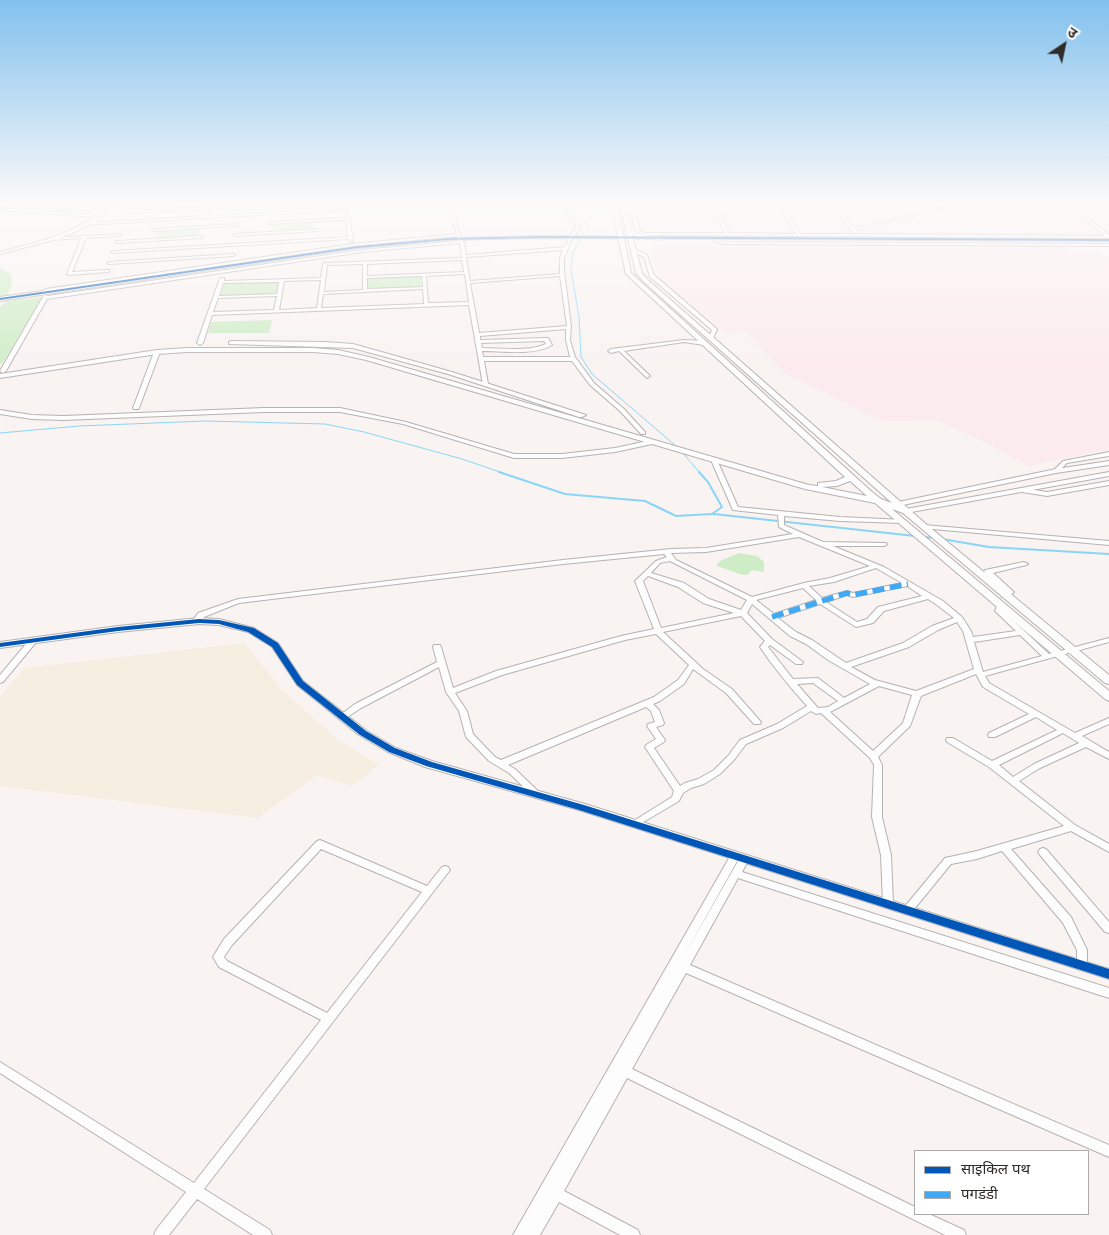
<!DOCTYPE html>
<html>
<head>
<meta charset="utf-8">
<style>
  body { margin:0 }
  #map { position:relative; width:1109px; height:1235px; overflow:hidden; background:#f9f3f2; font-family:Lora,"Noto Sans Devanagari",serif }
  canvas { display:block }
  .legend { position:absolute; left:914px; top:1150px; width:175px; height:65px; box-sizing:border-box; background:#fff; border:1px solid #acabaa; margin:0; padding:6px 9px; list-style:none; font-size:15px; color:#2f2c2a }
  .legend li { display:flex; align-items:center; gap:10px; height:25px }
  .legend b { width:25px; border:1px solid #acabaa }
  .north { position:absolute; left:1039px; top:20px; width:50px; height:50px; -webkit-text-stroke:4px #fff; paint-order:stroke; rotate:34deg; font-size:14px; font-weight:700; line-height:20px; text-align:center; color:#2f2c2a }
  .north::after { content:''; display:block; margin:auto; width:18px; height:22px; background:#2f2c2a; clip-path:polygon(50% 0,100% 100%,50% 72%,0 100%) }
</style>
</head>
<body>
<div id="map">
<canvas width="1109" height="1235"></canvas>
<ul class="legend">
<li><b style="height:6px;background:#0057b8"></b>साइकिल पथ</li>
<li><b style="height:6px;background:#3fa9f5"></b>पगडंडी</li>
</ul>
<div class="north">उ</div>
</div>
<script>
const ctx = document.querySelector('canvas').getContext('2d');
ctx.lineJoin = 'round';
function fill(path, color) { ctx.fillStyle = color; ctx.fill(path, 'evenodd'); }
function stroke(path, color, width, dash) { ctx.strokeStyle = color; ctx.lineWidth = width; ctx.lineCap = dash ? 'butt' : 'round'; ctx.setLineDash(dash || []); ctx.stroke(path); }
fill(new Path2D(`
  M628,204H952L851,229L854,236H657L638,233L634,231Z
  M968,204H1109V238L865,236L861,230Z
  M655,245L1063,247L1071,251H1098L1109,260V449L1028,466L985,442L937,420L883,421L786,374L745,331L724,332L660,278L653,265Z`), '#fbeaee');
fill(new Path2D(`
  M244,643L282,690L338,740L379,765L352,786L317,775L258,818L0,786V697L24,668Z`), '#f7eee2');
fill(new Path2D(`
  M0,204L103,205L93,214L0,208Z
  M313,221L314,229L273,232V224Z
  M199,228L198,236L155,239L157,230Z
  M0,268L11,274L12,284L7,296L0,297Z
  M421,276V288L368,290V277Z
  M279,281L276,294L219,296L224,283Z
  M43,297L2,364H0V307L7,301Z
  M272,320L269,333H208L211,322Z
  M739,553L757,556L764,562V572L752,570L747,575C737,575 727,568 716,566L720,561Z`), '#ceecc5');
stroke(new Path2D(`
  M570,204L571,209L588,226L573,252L571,269L579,317L581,357L592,374L677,447
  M0,433L79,426L205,421L325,424L364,432L462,459L503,473
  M682,452L700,473`), '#8ad5f6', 1);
stroke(new Path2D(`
  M499,472L565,494L645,501L676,516L712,514L722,507L708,482L699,472
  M714,514L915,536
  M925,537L935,538
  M942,539L989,547L1109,554`), '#8ad5f6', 2);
const minor = new Path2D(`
  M447,204H451L461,239L464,242L466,255L565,247L569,238L568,237L575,230L576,225L563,210L562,204H566L567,210L580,225L578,231L571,238L572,239L564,258V271L571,326L570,340L575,357L594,383L624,409L645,432V434H641L620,411L590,385L572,361H484L488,384L483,385L469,305L212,315L203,343L200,345L197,343L220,278H224V281L321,278L323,264L325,263L462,258L460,243L362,252L47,299L6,371L3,373L0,371L44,295L48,296L362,250L459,241L460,239L457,236L352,246L49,291L39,295L37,294L46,289L352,244L457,234ZM563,250L560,258V274L470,281L466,257ZM462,260L464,272L367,276V264ZM363,264V290L324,292L327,265ZM465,274L469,302L428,303L426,276ZM422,276L423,287L367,289V278ZM560,276L567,326L479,333L470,283ZM321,280L317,308L279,310L284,281ZM279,282L277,294L219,296L223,283ZM423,289L424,304L321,308L323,294ZM277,296L274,310L213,312L218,298ZM566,329V340L570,357H483L482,351C501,351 535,356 552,345L548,338H546L480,340V336ZM544,341L546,344C528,352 501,348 482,348L481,343Z
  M629,204H633L640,231L645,233H725L712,204H781L800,234H856L852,231L832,204H836L855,228L903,217L891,204H895L906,216L955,204H961L856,230L858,233L856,234L1105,236L1066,204H1070L1109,235V238L645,235L636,232ZM717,206H778L796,234L729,233Z
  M207,207L209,208L208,216L345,208L347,209L345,210L87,225L85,224L87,223L119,221L123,212L125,211ZM205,209L204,216L123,221L126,213Z
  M0,208L94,215L96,216L94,217L0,210Z
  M347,215L349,216L353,238V241L351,242L349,239L113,253L111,252L113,251L348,237L346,220L270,224L268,223L270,222L345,218V216Z
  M236,224L238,225L237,226L154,231L152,230L154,229Z
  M317,229H318V231L235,236L233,235L235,234Z
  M120,234L121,235L119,236L86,238L72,272L107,270H109V272L69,275L67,274L81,238L50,240L48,239L50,238Z
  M201,236L203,237L202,238L117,243L115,242L117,241Z
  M715,239L723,242L1109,244V246L723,244L714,241L713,240Z
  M631,248H633L647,255L654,275L717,329V330L713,338L709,337L712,330L650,277L644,257L631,250Z
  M233,254L235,255L234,256L109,264L107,263L109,262Z
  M684,340L704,341L707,343L704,345L684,342L624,351L649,375L650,376L647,378L619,351L611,353L608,351L611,349Z
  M157,350L160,352L139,408L138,409H134L133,408L154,352Z
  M264,408H340L406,422L514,454H562L615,448L652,440L655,442L652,444L615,452L562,458H514L403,424L340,412H264L63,420L32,419L0,414V410L32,415L63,416Z
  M1109,452V456L1067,463L1058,472L1056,473L1053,471L1063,461Z
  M714,458L717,460L738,507L840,517L905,520L906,521L905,522L903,523L840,521L784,516V525L823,542L886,543L887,544L886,545L884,546H833L884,567L943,601L962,617L971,631L973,637L1016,631L995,611L998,603H1001L1005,605L1003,611L1049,654L1109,638V642L985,676L989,683L1075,733L1109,718V724L1082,736L1109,752V759L1086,747L1040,768L1019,781L1075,825L1109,844V852L1071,831L1011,849L1071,917L1087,950V966L1086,969L1082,970L1078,969L1077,966V950L1063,923L1002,851L977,859L951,864L911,913L907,914L903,913L902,910L945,858L977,851L1064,826L989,767L947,742L946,740L947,738H953L992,761L1057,730L1036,717L995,737H989L988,735L989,733L1029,714L983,687L976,674L921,696L910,726L878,757L882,765V817L891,855L893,904L892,907L888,908L884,907L883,904L881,855L872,817L874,765L870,758L821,713L816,714L811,711L783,728L746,744L734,760L720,774L704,784L691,788L683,793L679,801L635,827L632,826L630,824L632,822L672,797L674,791L645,747L646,745L656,739L647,726L648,724L655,722L651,711L646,707L508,765L515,769L540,793L542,795L540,797L537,798L534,797L509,773L489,761L466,737L459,711L446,692L439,667L361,708L346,718H340L339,716L355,704L437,662L433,647L434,645H440L441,647L453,688L496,671L621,636L654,629L635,581L656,561L667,557L664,554L563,564L239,603L204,617L199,624H193L192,622L198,613L238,599L563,560L671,549L706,548L793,534L779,527L778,515L733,510L711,460ZM799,537L870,566L830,578L804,583L752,597L676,560L671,553L706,552ZM670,561L747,600L741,610L709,599L684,583L651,573L660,563ZM876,568L902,583L853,593L847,591L822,598L809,586L834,582ZM648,576L678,587L703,603L734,613L661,628L643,581ZM907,586L922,596L878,607L867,619L857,622L826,602L847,595L853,597ZM803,588L816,600L774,614L756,600ZM928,599L937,605L954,618L932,626L903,643L846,663L812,640L796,632L778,618L820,604L856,627L873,623L884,611ZM752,604L790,636L806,644L828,660L870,684L844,698L818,678L793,679L768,647L770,645L796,664H802L803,662L772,639L747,613ZM741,616L765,641L760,647C774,668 790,687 807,706L777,724L740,740L728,756L714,770L698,779L685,783L680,786L654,748L664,742L665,740L656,727L663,725L664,723L659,710L653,704L660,701L684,684L693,669L726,693L754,724H760L761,722L732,689L703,669L663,632ZM957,622L963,631L974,669L916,691L875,680L851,667L909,647L938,630ZM656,634L689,665L678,680L654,697L501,760L495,757L473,734L467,711L455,693L502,675L625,640ZM1020,635L1042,656L983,672L974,642ZM813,683L838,701L828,707L818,708L797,684ZM879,686L912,695L903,723L873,751L830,712ZM1063,733L1079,743L1034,764L1013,777L999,765Z
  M1109,481V485L1047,496L1022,492L1019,490L1022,488L1047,492Z
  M924,525L1109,541V545L922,528L921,527Z
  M1024,562L1028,564L1026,565L993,573L1014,592L1008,597H1002L1001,595L1005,592L984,572L985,570Z
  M31,638H37L38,640L3,682L0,683V675Z
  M320,840L427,886L442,867L445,866L448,867L450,870L204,1189L270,1230L272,1235H253L197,1199L169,1235H154L156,1230L186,1192L0,1073V1062L194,1183L321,1020L219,967L213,957L224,939L317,841ZM321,849L422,892L327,1013L227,961L224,957L232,945Z
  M1043,848L1046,849L1109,922V933L1105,932L1040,855L1038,852L1040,849Z
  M735,852L738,853L740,856L681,961L741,856L744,855L747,856L749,859L742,872L1109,988V998L738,878L690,965L1109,1145V1157L686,973L632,1069L915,1207V1214H929L964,1230L966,1235H945L627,1078L564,1191L638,1230L640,1235H620L559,1202L540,1235H513L732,853Z`);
const tertiary = new Path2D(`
  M105,204H280L278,205H116L95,222L73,233L50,241L0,254V252C43,241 75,234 110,205Z
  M541,236L1109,239V241L541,238L448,240L358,248L0,301V297L358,246L448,238Z
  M1109,461V465L1056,473L898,506L894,504L898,502L1056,469Z
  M1109,472V476L906,513L902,511L906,509Z
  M199,618L219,619L254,628L278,643L303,681L367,731L396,748L432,761L585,804L1109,969V979L579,810L425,767L388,752L359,735L297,685L272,647L248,632L219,625L199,624L118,632L0,648V642L118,626Z`);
const secondary = new Path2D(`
  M611,204H617L631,273L872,492L881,499L892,503L644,282L636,273L620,204H625L631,229L639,234L664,238L661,240L638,237L632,234L642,273L648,280L927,525L1109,675V684L1105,683L903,513L892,509L1109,691V701L1105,699L875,503L805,489L366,360L338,354L313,352H187L157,354L0,378V374L157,350L187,348H313L338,350L369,357L809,485L818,486V483L836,481L845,477L626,274ZM850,481L867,496L822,487L837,486Z
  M231,341L325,342L353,344L452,372L586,415L582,417H579L448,374L353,348L229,344V342Z`);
stroke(minor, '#b6b2b1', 2);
stroke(tertiary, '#b6b2b1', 2);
stroke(secondary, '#b6b2b1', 2);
fill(minor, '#fefdfd');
fill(tertiary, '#fefdfd');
fill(secondary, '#fefdfd');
stroke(new Path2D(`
  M772,617L847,593L853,595L908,584`), '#3fa9f5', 5.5, [12, 5.5]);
fill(new Path2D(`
  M541,236L1109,239V241L541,238L448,240L358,248L0,300V298L358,246L448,238Z
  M199,619L219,620L254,628L278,643L303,681L366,731L395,748L432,762L584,805L1109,969V979L579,810L426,766L389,752L360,735L297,685L272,647L248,632L219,624L199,623L118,631L0,647V643L118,627Z`), '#0057b8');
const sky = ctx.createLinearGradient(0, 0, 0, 377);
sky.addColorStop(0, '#82c1ee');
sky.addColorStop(0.54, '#fcfaf9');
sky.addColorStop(1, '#fcfaf900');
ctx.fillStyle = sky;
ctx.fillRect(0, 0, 1109, 377);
</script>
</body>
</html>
